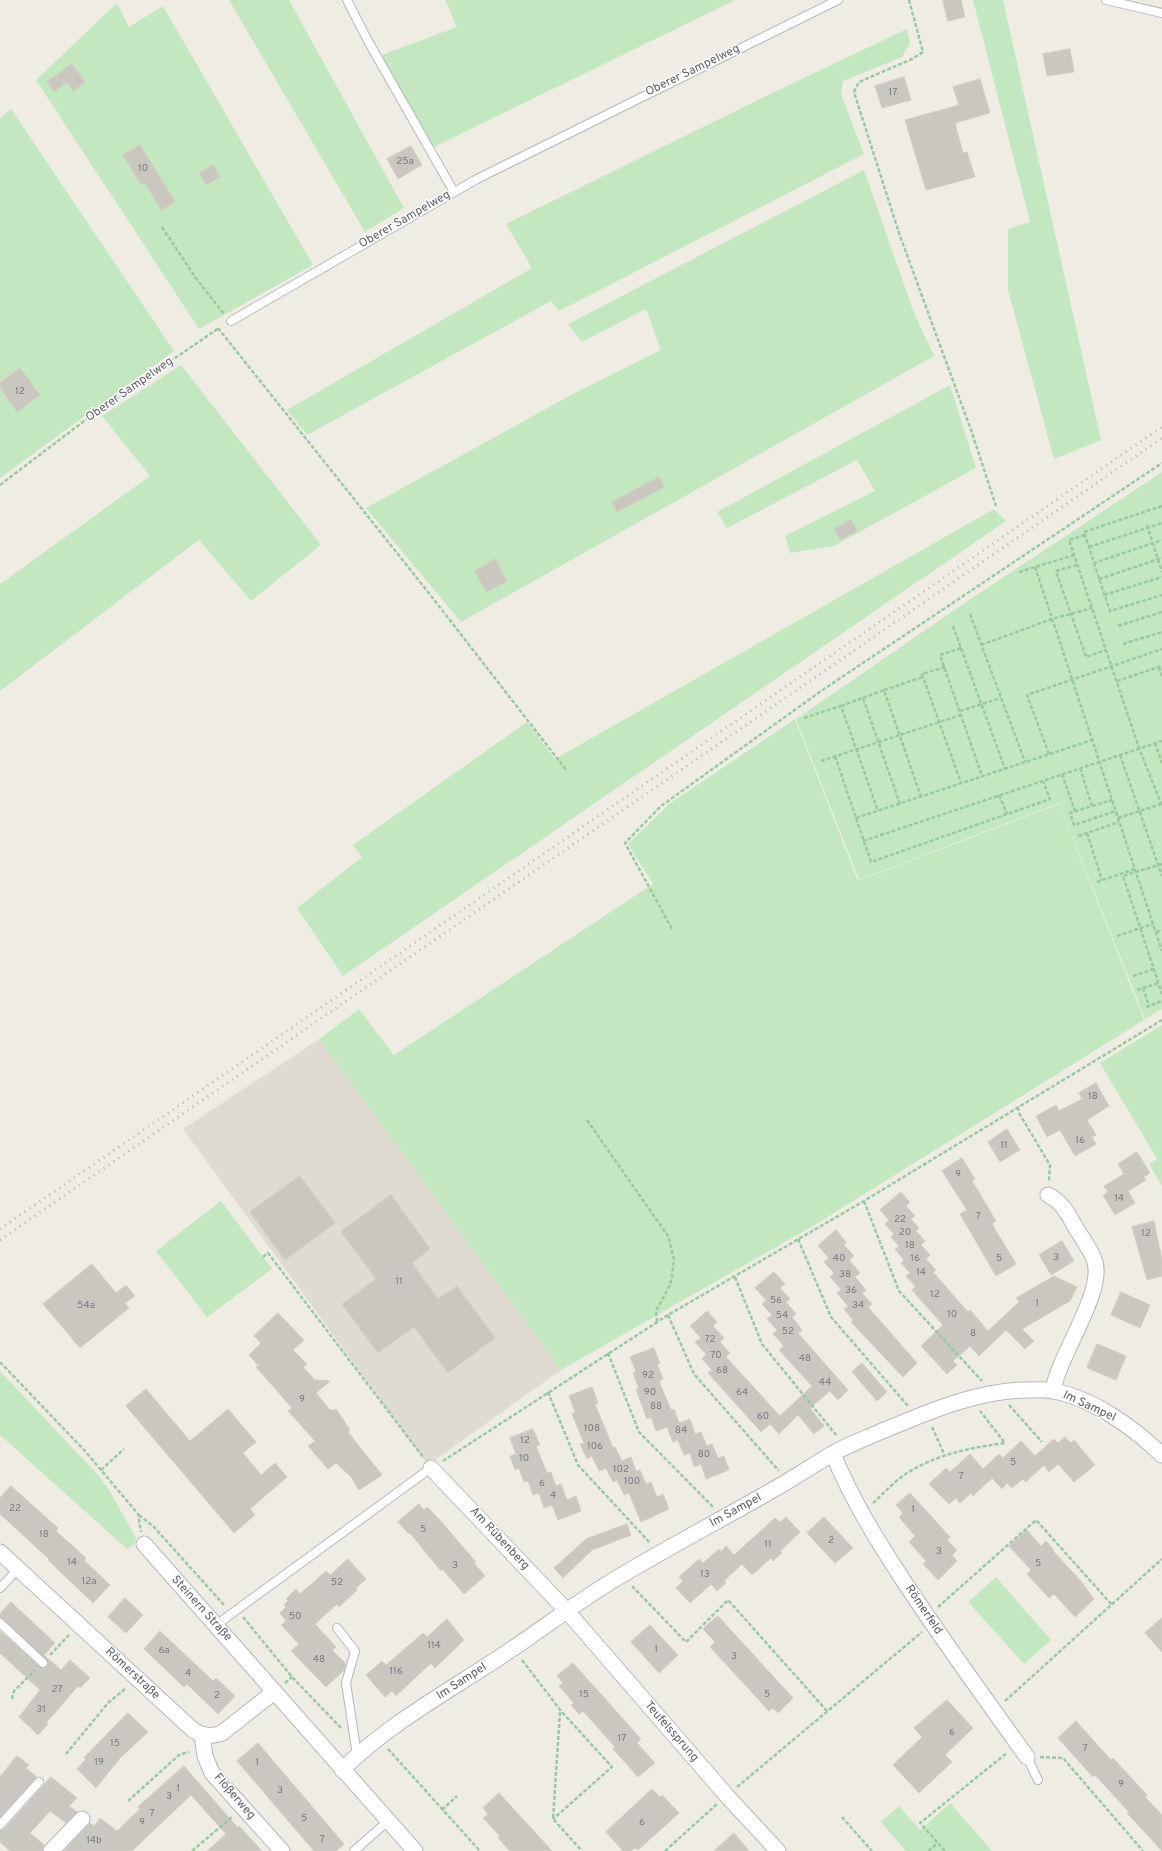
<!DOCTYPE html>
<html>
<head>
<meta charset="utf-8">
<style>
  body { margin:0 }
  canvas { display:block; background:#efece4 }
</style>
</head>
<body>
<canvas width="1162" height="1851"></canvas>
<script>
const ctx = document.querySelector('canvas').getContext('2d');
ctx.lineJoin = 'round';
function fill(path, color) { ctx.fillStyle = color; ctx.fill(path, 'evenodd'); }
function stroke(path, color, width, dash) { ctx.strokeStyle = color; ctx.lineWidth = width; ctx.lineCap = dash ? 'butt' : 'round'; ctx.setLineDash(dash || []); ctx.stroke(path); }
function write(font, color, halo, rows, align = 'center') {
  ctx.font = font + ' Overpass,sans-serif'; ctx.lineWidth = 3; ctx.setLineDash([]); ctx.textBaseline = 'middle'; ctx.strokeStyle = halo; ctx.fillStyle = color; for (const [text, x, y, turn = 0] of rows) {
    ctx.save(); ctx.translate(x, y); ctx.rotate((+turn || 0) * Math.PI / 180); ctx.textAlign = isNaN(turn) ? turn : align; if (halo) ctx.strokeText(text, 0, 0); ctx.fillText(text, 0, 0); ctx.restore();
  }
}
fill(new Path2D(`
  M319,1039L561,1370L428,1465L183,1129Z`), '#dfdbd3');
fill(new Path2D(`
  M229,0H289L404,208L365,232Z
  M445,0H735L434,147L379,56L457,27Z
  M973,0H1003L1101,440L1054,459L1008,290V229L1030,222Z
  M117,3L129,27L163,6L313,265L199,329L36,80Z
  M907,29L910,43L902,57L843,81L841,94L864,154L559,311L551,301L307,435L287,410L532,268L506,224L768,95Z
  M11,109L174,351L0,478V118Z
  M864,170L914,313L934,356L461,622L366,508L573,394L661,350L646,309L582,342L568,324Z
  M181,365L321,545L251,601L199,540L0,691V584L150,476L102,416Z
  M950,385L976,468L834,546L790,553L785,536L875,491L857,460L727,528L717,512Z
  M1162,472V1009L1145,1019L1059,803L859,880L796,719L969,600Z
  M994,509L1006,521L343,976L297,908L362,857L353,845L527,722L555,759Z
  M795,719L858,881L1059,804L1144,1020L813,1226L561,1370L319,1039L359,1009L394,1055L653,884L628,844L669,804Z
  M1162,1025V1186L1149,1164L1157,1159L1100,1063Z
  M221,1201L272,1269L207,1317L156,1251Z
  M0,1371L98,1475L109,1490L136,1538L135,1543L127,1549L0,1435Z
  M996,1577L1051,1640L1024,1664L968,1602Z
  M950,1803L992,1851H906L881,1822L899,1806L920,1830Z`), '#c3e8c0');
const building = new Path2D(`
  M943,0H961L965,17L948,21Z
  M1070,49L1074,72L1047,76L1043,54Z
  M72,64L85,82L73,91L67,82L54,92L47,82Z
  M904,77L911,100L882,108L875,86Z
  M980,79L990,113L955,123L963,153L967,152L975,177L926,190L905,120L959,105L953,87Z
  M140,145L175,202L161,210L145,183L141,185L123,155Z
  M411,146L422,165L398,179L387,159Z
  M213,165L220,177L206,185L199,173Z
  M20,368L40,395L17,412L0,388V383Z
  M659,477L664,487L617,512L612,502Z
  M851,520L857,531L840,540L834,529Z
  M495,559L507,581L486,592L475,571Z
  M1096,1083L1109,1106L1087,1120L1096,1135L1092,1137L1096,1144L1075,1156L1060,1130L1047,1137L1036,1116L1056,1105L1059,1111L1082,1099L1079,1093Z
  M1007,1129L1020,1150L1000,1162L988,1142Z
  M1137,1152L1150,1173L1144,1177L1146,1180L1128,1191L1135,1203L1115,1215L1103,1195L1108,1192L1104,1186L1124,1174L1118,1164Z
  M962,1158L975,1179L972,1181L996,1221L992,1224L1016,1264L996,1276L960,1214L967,1210L942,1171Z
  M300,1176L335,1223L285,1260L250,1212Z
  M901,1192L910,1202L906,1206L915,1216L911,1219L919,1228L916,1231L925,1241L921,1245L930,1255L926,1259L936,1270L933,1272L968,1312L970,1310L988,1331L1019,1302L1016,1298L1054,1276L1077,1287L1070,1301L1022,1329L1034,1341L1025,1349L1006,1330L979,1356L970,1346L953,1361L957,1365L947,1374L921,1346L943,1325L912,1290L916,1287L906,1276L910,1273L901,1263L904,1260L895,1249L899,1246L891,1237L894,1234L885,1224L889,1220L880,1210Z
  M391,1195L430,1249L412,1263L438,1299L457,1286L495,1338L448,1373L414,1327L378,1353L342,1304L376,1279L341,1232Z
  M1154,1221L1162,1260V1276L1147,1280L1132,1227Z
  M836,1230L846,1242L844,1245L854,1256L849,1260L860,1273L855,1277L866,1290L862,1293L872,1304L868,1307L917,1363L903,1377L851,1322L853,1320L844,1309L848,1306L837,1293L841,1289L830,1277L834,1273L824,1262L829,1258L818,1246Z
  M1062,1241L1074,1261L1051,1275L1039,1255Z
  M92,1264L116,1293L126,1285L135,1296L125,1303L129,1308L80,1348L43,1304Z
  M774,1272L785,1284L780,1288L790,1299L786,1302L796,1314L792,1317L802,1330L798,1333L848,1390L838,1400L830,1391L810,1408L824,1426L814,1434L798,1415L779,1434L770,1424L761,1432L708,1373L712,1370L702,1359L706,1354L695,1342L701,1338L690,1326L707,1311L717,1322L713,1326L724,1338L720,1342L730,1353L726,1357L780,1416L812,1386L779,1350L784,1346L773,1334L777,1330L767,1319L772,1315L762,1304L766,1300L755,1288Z
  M1121,1292L1150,1305L1140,1328L1111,1315Z
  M278,1313L304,1340L293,1350L307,1364L303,1367L315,1380L330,1381L316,1393L330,1410H337L350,1430L348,1432L382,1475L359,1490L351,1477L336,1463L328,1469L308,1446L315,1441L288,1411L292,1408L256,1367L258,1365L249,1355L261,1343L254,1336Z
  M1097,1344L1126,1356L1116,1380L1087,1368Z
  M654,1348L660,1363L657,1364L663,1379L659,1381L671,1410L674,1409L679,1423L690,1419L695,1434L701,1432L707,1446L712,1444L718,1458L724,1456L729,1470L706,1479L701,1464L694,1467L690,1453L684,1455L678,1440L673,1442L667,1427L656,1431L651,1417L647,1419L636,1389H639L633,1373L636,1372L630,1357Z
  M862,1363L887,1392L877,1401L852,1372Z
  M592,1387L598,1403L595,1404L613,1448L615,1447L622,1461L631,1457L636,1471L640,1470L646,1484L651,1482L657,1497L663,1494L669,1509L641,1522L629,1493L624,1495L617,1480L613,1482L606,1468L599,1471L592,1456L587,1459L580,1444L584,1443L572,1414L575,1412L569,1396Z
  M146,1389L190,1441L228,1409L256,1442L243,1453L261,1475L275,1463L287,1477L250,1509L255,1515L234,1533L126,1406Z
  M533,1429L540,1445L536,1446L547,1473L551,1472L556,1486L561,1484L567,1500L576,1496L581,1511L558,1520L552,1505L544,1508L539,1493L533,1495L528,1481L524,1482L519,1468L515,1470L510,1456L516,1454L510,1438Z
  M1065,1437L1071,1443L1074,1440L1095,1465L1074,1482L1058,1464L1049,1472L1044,1465L1026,1482L1023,1479L1012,1488L1007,1483L1002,1489L992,1478L973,1496L971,1493L960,1503L956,1498L949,1504L929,1484L946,1468L950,1472L970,1454L983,1469L999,1454L1003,1458L1021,1441L1035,1456L1054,1439L1058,1443Z
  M11,1486L58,1528L56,1531L86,1558L84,1560L110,1585L93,1603L48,1560L49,1559L0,1514V1498Z
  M910,1493L950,1537L947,1540L957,1550L952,1555L957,1561L938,1580L923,1564L926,1561L909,1542L915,1536L899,1517L903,1513L896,1505Z
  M419,1504L424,1510L427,1507L438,1518L476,1562L474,1563L485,1576L464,1594L442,1569L441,1571L410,1533L409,1534L398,1522Z
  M786,1517L800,1532L780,1551L782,1553L773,1561L771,1558L752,1575L742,1564L724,1581L726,1583L717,1591L711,1584L690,1603L676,1588L683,1581L679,1577L699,1559L703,1563L719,1549L721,1552L726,1546L734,1555L775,1518L780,1522Z
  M824,1517L853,1548L835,1563L807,1533Z
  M627,1524L631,1535L592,1550L563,1578L554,1568L586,1539Z
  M1027,1530L1041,1546L1046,1541L1054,1550L1053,1551L1081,1581L1094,1599L1075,1617L1054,1594L1049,1598L1027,1574L1031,1570L1009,1546Z
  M348,1559L366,1579L356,1588L357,1590L339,1607L337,1604L315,1624L336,1647L332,1650L346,1664L344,1670L326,1687L291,1651L299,1644L281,1625L286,1621L280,1613L286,1607L284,1605L288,1601L286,1599L296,1589L300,1594L326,1571L330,1575Z
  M125,1598L143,1615L126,1633L108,1617Z
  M11,1602L55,1643L44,1655L61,1670L70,1660L90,1678L80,1688L78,1686L46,1723L48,1724L38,1735L19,1717L40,1690L0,1653V1631L40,1667H47L48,1662L4,1619L0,1618V1614Z
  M718,1616L793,1698L778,1713L773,1708L769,1711L710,1647L715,1642L703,1629Z
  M1162,1618V1652L1145,1633Z
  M447,1619L464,1640L435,1668L431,1663L396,1696L392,1691L385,1697L366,1675L382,1661L386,1665L423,1633L427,1637Z
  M650,1625L678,1655L659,1673L631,1642Z
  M160,1631L213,1681L216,1678L235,1696L218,1714L187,1684L184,1687L144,1649Z
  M573,1663L641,1739L637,1743L655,1763L638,1777L613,1749L615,1747L583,1711L579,1714L571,1705L574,1703L559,1686L563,1683L557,1676Z
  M947,1700L973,1728L945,1755L952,1762L919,1793L893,1765L922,1737L914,1728Z
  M128,1713L148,1732L120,1758L96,1788L77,1769L86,1759L84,1758Z
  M1076,1721L1111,1760L1113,1758L1147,1795L1145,1797L1162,1815V1851L1127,1813L1129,1812L1095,1775L1093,1777L1058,1738Z
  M258,1743L344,1844L336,1851H314L237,1761Z
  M17,1756L29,1765L26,1768L37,1777L0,1817V1777Z
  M184,1766L238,1828L239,1826L262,1851H207L226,1834L191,1795L132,1851H64L90,1823L94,1826L100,1818L117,1831L140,1809L138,1807Z
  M51,1777L77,1798L69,1806L77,1812L66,1823L50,1811L30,1833L44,1845L42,1851H10L0,1842V1830L4,1829Z
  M652,1789L660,1797L662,1795L679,1813L638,1850L635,1848L631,1851H623L606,1832Z
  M499,1793L552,1851H510L498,1838L500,1836L483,1818L488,1814L483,1808Z
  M734,1833L749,1851H714Z`);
fill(building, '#cac7c1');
stroke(building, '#d4cdc2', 1);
const lane = new Path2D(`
  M347,0L368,41L454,192
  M1106,0L1162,13
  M231,321L477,179L838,0
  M0,1588L18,1569
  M0,1623L43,1663
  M216,1625L431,1468
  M337,1628L355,1651L346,1683L357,1755
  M1027,1757L1038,1780
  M0,1825L39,1782
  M354,1851L388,1821`);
const street = new Path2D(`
  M1048,1195C1063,1202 1069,1216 1077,1230C1083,1239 1090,1249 1094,1259C1107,1290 1058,1355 1053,1391
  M833,1454C852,1500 878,1542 905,1583C944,1642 986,1700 1027,1757
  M431,1468L566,1610L727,1796L778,1851
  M144,1544L415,1851
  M0,1552L193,1730C203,1736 211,1737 222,1733L274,1692
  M202,1735L205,1756L212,1773L282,1851
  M342,1770C391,1721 455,1688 512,1649C549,1624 584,1597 622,1575C671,1546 722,1519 771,1491C792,1479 812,1466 832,1454C847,1445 864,1439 880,1432C925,1413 975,1391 1025,1390C1034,1390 1045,1389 1053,1391C1093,1398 1134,1428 1162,1455
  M51,1851L82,1819`);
stroke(lane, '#b5b8bc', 10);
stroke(street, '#b5b8bc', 17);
stroke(new Path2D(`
  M909,0L923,52L912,59L859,82L854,92L899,233L971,430L996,506
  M162,227L195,277L224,314
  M218,328L428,592L567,771
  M0,485L96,412L219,328
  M1162,506L1084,532L1094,563L1162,540
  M1147,525L1162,572
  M1085,535L1069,540L1139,748L1162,806
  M1089,547L1162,523
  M1094,563L1110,611L1162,595
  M1077,565L1056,571L1086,657L1106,650
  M1035,567L1162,951
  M1019,572L1074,555
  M1099,579L1162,558
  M1104,595L1162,577
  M970,614L1025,762
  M953,626L1005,769
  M1118,626L1162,612
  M1123,644L1162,632
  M981,645L1052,619L1092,608
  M961,648L940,655L982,776
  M945,667L922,674L961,783
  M1159,667L1162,676
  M1117,681L1162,666
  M884,690L923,677
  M863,698L884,690L921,797
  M841,706L863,698L900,804
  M960,711L1001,698
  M804,718L841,706L878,811
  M1155,743L1162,763
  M1049,754L1027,695L1162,649
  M1120,755L1162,876
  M835,756L871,862L1050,799L1043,781
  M821,761L961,715
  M1080,768L1092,806L1070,813L1074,825L1116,811
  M1062,774L1075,811
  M999,795L1007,814
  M1092,806L1112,800
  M856,818L1092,740
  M1118,818L1161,804
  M1087,833L1102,880
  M1078,836L1119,822
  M863,841L1162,741
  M1162,864L1123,876L1162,994
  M1097,882L1135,869
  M672,929L625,843L661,806L821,691L1162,463
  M1156,932L1162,930
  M1117,936L1153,924
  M1133,976L1154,969
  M1143,988L1149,1006
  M1137,990L1159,983
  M1146,1007L1162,1001
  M1018,1107L1019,1113L1050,1165L1049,1181
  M587,1120L668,1236L674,1259L672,1276L670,1285L656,1311L657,1322
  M864,1201L899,1291L982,1381
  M798,1239L831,1317L908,1406
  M263,1257L268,1253L423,1457
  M735,1277L762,1344L837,1436
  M668,1315L694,1374L779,1471
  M608,1353L639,1432L714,1508
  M0,1362L85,1451L138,1514L141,1532
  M548,1392L578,1465L650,1543
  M1009,1405L1042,1442
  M932,1427L945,1456
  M443,1461L668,1315L864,1201L1162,1020
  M101,1470L124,1449
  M873,1503C886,1491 899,1476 916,1468C943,1453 975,1447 1005,1443L980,1411
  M139,1515L154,1527L224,1605
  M632,1586L686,1642L728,1600L827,1711
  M938,1607L1036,1520L1112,1605
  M243,1617L292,1677L342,1729
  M50,1655L69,1635
  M522,1660L561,1711L612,1767L553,1819
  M285,1683L292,1677
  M12,1699L14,1691L35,1670
  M1005,1701L1162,1559
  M560,1712L553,1819L582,1851
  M388,1749L480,1851
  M66,1754L108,1703L126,1688
  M1040,1757L1063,1758L1143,1851
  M737,1787L922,1632
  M128,1801L179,1755L189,1752
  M442,1810L457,1796
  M842,1817L872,1851
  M192,1851L232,1817
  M665,1851L717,1804
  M928,1851L938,1843
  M945,1851L920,1823L1007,1753`), '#98c9a2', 2.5, [4, 2]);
stroke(lane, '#fff', 8);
stroke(street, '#fff', 15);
stroke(new Path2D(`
  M0,1229L1162,427
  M0,1240L1162,438`), '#b5b6b7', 3, [1, 5]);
write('10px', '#787a7d', null, [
  ["17",893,93],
  ["25a",405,162],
  ["10",143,169],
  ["12",20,392],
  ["18",1093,1097],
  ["16",1080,1141],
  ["11",1004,1146],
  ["9",958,1175],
  ["14",1119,1199],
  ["7",978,1217],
  ["22",900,1220],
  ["20",905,1233],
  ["12",1146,1234],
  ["18",910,1246],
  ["3",1056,1258],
  ["40",839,1259],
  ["16",915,1259],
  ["5",999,1259],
  ["14",921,1273],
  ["38",845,1275],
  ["11",399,1282],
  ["36",851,1291],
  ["12",935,1295],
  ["56",776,1301],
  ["1",1037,1304],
  ["54a",86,1306],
  ["34",858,1306],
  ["10",952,1315],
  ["54",782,1316],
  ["52",788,1332],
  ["8",973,1334],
  ["72",710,1340],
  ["70",716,1356],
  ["48",805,1359],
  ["68",722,1371],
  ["92",648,1376],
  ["44",825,1383],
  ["90",650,1393],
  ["64",742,1393],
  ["9",302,1400],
  ["88",656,1407],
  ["60",763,1417],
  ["108",592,1429],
  ["84",681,1431],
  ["12",525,1441],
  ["106",595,1447],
  ["80",704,1455],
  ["10",524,1459],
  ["5",1013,1463],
  ["102",621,1470],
  ["7",961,1477],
  ["100",632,1482],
  ["6",542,1484],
  ["4",553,1496],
  ["22",15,1509],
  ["1",913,1510],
  ["5",423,1530],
  ["18",44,1535],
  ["2",831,1541],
  ["11",768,1545],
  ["3",939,1552],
  ["14",72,1563],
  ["5",1038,1564],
  ["3",455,1566],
  ["13",705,1575],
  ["12a",89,1582],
  ["52",337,1583],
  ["50",295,1617],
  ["114",434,1646],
  ["1",656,1650],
  ["6a",164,1651],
  ["3",734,1657],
  ["48",319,1660],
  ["116",396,1672],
  ["4",188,1674],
  ["27",57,1690],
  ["15",584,1695],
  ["5",767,1695],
  ["2",217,1696],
  ["31",41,1710],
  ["6",952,1733],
  ["17",622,1739],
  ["15",115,1744],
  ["7",1085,1749],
  ["19",99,1763],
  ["1",257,1763],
  ["9",1121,1785],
  ["1",178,1789],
  ["3",280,1791],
  ["3",169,1797],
  ["7",152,1814],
  ["5",304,1819],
  ["9",142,1823],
  ["6",642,1823],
  ["7",322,1840],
  ["14b",94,1841]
]);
write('12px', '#5c6166', '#fff', [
  ["Oberer Sampelweg",693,71,-26],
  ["Oberer Sampelweg",405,220,-30],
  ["Oberer Sampelweg",130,390,-35],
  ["Im Sampel",1089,1407,25],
  ["Im Sampel",736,1511,-29],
  ["Am Rübenberg",499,1539,47],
  ["Steinern Straße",201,1609,48],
  ["Römerfeld",923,1610,56],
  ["Römerstraße",132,1674,43],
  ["Im Sampel",462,1682,-33],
  ["Teufelssprung",671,1732,49],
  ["Flößerweg",234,1797,49]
]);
</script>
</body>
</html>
